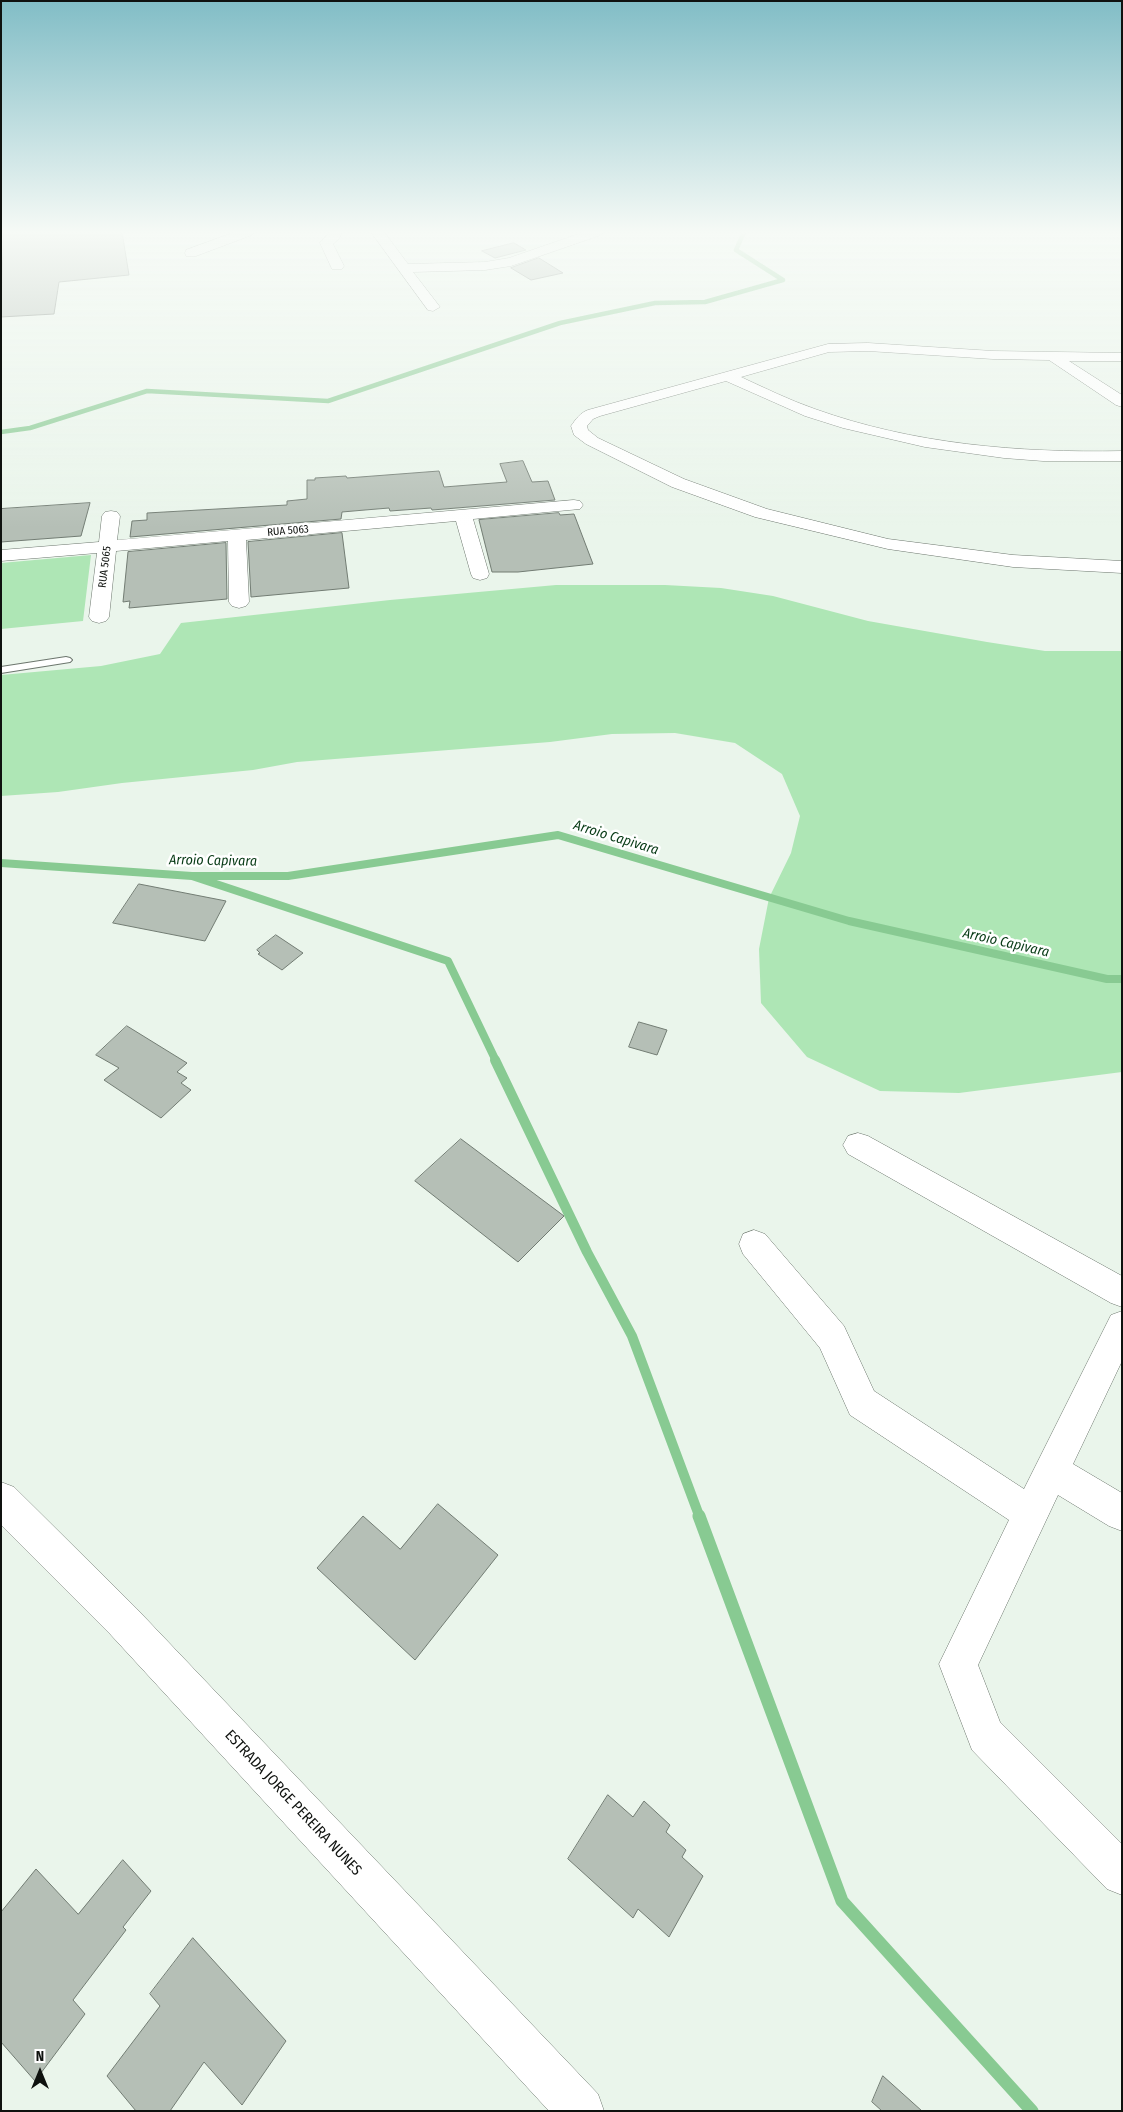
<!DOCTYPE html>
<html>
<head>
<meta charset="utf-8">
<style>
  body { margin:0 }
  #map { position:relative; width:1123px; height:2112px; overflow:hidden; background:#eaf5eb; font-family:"Fira Sans Condensed",sans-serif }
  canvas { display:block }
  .frame { position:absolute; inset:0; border:2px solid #0f120f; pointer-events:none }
  .north { position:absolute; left:15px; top:2047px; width:50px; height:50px; -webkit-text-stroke:4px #fff; paint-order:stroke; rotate:0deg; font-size:14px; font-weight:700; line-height:20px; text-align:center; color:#0f120f }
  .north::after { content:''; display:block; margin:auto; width:18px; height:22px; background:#0f120f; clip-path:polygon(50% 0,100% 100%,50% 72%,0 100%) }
</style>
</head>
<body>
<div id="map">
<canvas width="1123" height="2112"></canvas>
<div class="frame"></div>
<div class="north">N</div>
</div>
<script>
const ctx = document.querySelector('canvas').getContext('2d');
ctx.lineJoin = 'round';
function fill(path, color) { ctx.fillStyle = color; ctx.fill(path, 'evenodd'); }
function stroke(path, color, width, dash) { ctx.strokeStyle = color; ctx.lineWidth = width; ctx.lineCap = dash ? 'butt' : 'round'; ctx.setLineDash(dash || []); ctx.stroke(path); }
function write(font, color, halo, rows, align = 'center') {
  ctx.font = font + ' "Fira Sans Condensed",sans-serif'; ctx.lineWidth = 5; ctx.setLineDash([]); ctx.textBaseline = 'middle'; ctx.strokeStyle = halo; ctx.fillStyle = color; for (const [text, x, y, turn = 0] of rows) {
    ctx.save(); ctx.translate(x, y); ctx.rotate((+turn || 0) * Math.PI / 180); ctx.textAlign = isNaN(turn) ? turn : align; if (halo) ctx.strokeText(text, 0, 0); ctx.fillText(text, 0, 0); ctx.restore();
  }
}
fill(new Path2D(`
  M91,555L83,621L1,629V563Z
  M556,585H665L721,588L773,596L868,621L987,642L1045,651H1122V1072L959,1093L880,1091L807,1057L761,1003L759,949L769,898L791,853L800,816L782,774L735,743L675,733L612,734L550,742L297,762L253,770L122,783L58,792L1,796V675L101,666L160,654L181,623L390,600Z`), '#aee6b5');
stroke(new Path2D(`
  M1,432L30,428L147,391L328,401L560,323L655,303L705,302L783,280L736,250L744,232`), '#88ca92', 4.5);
stroke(new Path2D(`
  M1,863L192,876H288L558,835L849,921L1107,979H1122
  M192,876L448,961L496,1061`), '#88ca92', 8);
stroke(new Path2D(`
  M495,1060L587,1252L632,1336L700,1518`), '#88ca92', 10);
stroke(new Path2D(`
  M699,1516L842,1901L1032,2111`), '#88ca92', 13);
const building = new Path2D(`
  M4,232H122L129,275L59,282L54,314L1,317Z
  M514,243L526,250L495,258L482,251Z
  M539,258L563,273L531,280L511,268Z
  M523,461L532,482L548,481L555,500L432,510L431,508L390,511L389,508L365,510L342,512L341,519L130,537L132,521L147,520V513L287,505V501L307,499V480H315V478L346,476L347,478L439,471L444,487L507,482L500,464Z
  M90,503L81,536L1,542V509Z
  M559,513L560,515L574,514L593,564L518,572H492L479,520Z
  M342,533L349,588L251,597L248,542Z
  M226,543L227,599L129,608L130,601L123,602L128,552Z
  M139,884L226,901L205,941L113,923Z
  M276,935L303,953L282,970L258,954L260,953L257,950Z
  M639,1022L667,1030L657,1055L629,1047Z
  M127,1026L187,1063L177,1072L187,1078L181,1083L191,1090L161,1118L104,1080L119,1068L96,1055Z
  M461,1139L564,1216L518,1262L415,1181Z
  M438,1504L498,1555L415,1660L317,1568L363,1516L400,1549Z
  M608,1795L633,1817L644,1801L670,1825L666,1832L686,1850L682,1857L703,1876L669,1937L638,1909L633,1918L568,1859Z
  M123,1860L151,1891L123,1927L126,1930L73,2000L85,2014L35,2081L1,2042V1912L36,1869L78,1914Z
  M193,1938L286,2041L242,2105L204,2062L170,2111H136L107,2076L160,2006L150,1994Z
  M883,2076L922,2111H882L872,2102Z`);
fill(building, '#b5bfb6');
stroke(building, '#727c73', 1);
const lane = new Path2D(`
  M66,657L70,658L72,660L70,662L1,673V667Z`);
const street = new Path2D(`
  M235,232H254L252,235L196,256H186L185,253L186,250Z
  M330,232H342L339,239L333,244L344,266L342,269H332L320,243Z
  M371,232H384L408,264L485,262L509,258L584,232H603L601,235L511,266L485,270L413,272L440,307L433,311L428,310Z
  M868,343L993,351L1122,353V361H1069L1122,395V407L1116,405L1049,360L993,359L868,351L829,352L741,377C765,388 789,400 815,409C912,444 1019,453 1122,451V461H1043L1004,458L925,447L843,428L805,416L726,381L600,416L593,419L587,426L588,430L598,438L684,479L767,509L888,539L1013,555L1122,561V573L1013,567L888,549L755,517L672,487L586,444L574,435L571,426C576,419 580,413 588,410L828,344Z
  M574,500L580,501L583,505L580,509L473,519L489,574L487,578L480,580L473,578L471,574L456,521L246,540L249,602L246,606L239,608L232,606L229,602L228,541L116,551L109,617L106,621L99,623L92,621L89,617L97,553L1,561V550L99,542L102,516L105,512L111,511L117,512L120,516L117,540Z
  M858,1133L868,1136L1122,1276V1307L1111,1303L848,1154L843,1145L848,1136Z
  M754,1230L765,1234L844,1326L874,1391L1024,1489L1111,1315L1122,1311V1361L1073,1464L1122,1493V1531L1109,1526L1058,1495L978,1665L1000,1722L1122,1844V1895L1107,1889L972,1750L939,1664L1009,1520L850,1415L820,1348L743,1254L739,1244L743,1234Z`);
const secondary = new Path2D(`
  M1,1482L14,1487L136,1608L598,2094L604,2111H549L110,1634L1,1525Z`);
stroke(lane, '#6c766d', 2);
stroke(street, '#6c766d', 1);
stroke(secondary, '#6c766d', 1);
fill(lane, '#fff');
fill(street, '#fff');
fill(secondary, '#fff');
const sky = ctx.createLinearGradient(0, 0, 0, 528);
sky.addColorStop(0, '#81bdc6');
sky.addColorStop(0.44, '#f6faf6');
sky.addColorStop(1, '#f6faf600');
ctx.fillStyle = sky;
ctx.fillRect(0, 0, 1123, 528);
write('11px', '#0f120f', '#fff', [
  ["RUA 5063",288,531,-5],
  ["RUA 5065",105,567,-83]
]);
write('italic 14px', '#073a15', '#fff', [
  ["Arroio Capivara",616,838,17],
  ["Arroio Capivara",213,861,1],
  ["Arroio Capivara",1006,943,13]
]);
write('15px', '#0f120f', '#fff', [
  ["ESTRADA JORGE PEREIRA NUNES",293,1803,47]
]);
</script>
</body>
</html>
